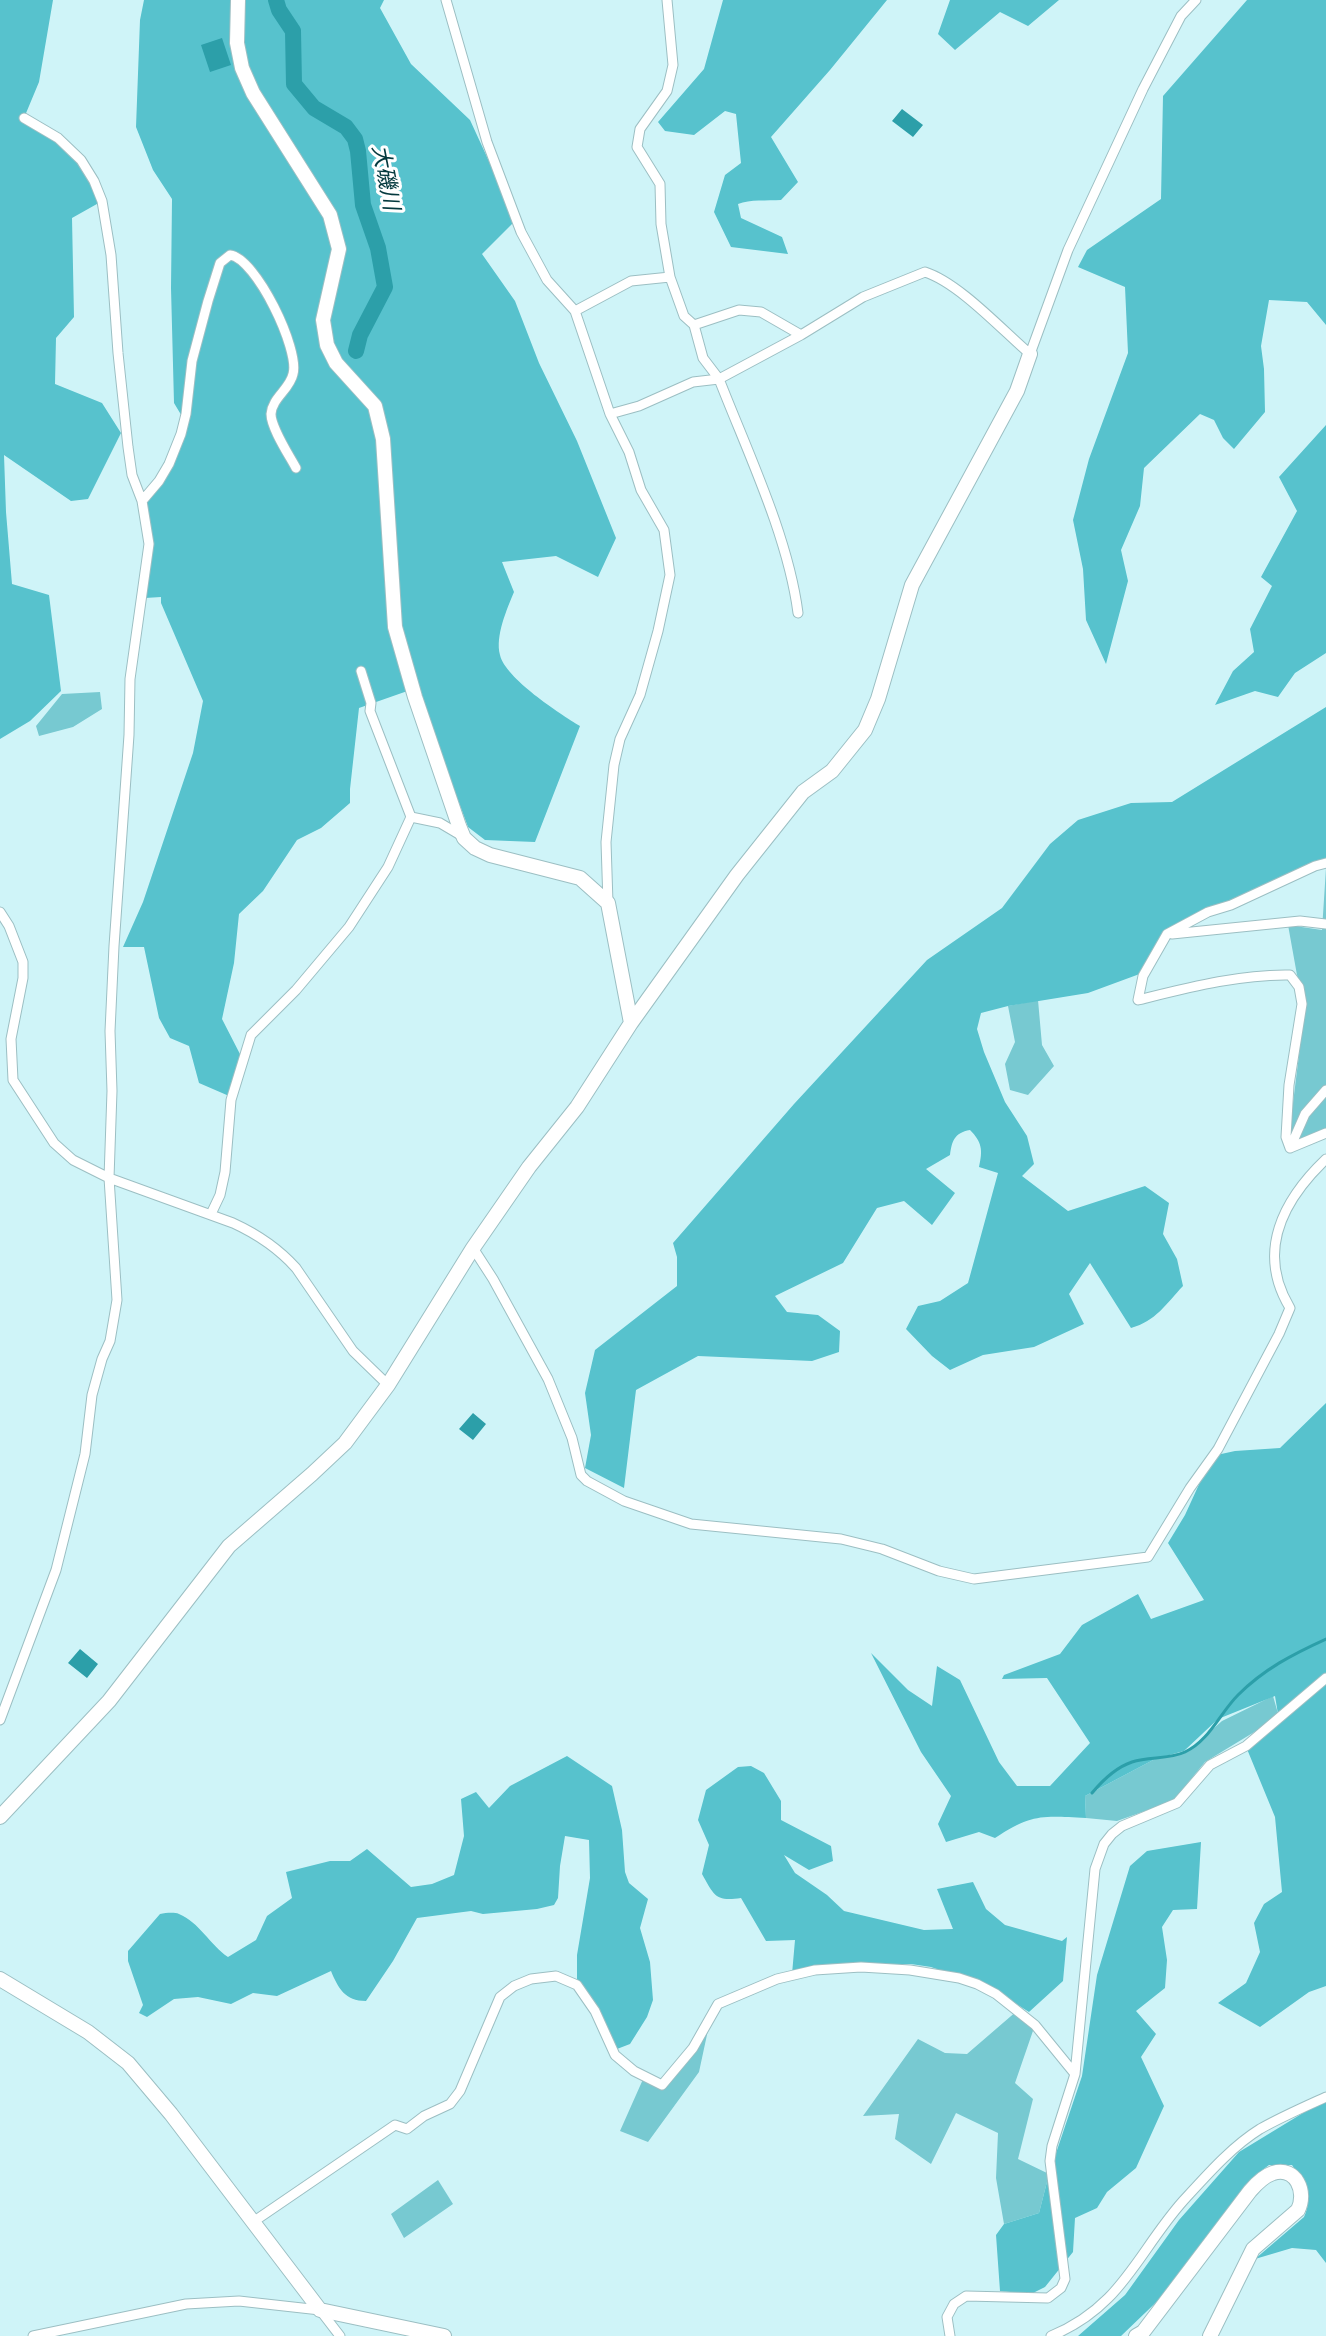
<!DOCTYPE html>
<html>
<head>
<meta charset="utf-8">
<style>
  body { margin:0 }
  canvas { display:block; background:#cff4f8 }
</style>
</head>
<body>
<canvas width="1326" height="2336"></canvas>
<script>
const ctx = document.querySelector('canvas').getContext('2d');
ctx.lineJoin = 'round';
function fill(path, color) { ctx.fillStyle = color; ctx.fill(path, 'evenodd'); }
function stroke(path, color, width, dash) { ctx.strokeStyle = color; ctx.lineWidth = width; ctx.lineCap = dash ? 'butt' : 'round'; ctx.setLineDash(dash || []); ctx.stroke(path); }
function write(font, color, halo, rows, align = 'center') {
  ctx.font = font + ' Spectral,"Noto Sans JP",serif'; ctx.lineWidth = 6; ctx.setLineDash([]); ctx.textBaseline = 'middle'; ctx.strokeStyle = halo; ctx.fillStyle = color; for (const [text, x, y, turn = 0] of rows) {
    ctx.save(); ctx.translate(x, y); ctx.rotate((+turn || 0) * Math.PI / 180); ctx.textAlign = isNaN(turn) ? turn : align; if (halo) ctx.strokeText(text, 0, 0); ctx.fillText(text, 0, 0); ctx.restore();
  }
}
fill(new Path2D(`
  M100,692L102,709L73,727L39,736L36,726L62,694Z
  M1326,868V1132L1288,1143L1306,999L1297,975L1288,925L1322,930Z
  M1038,1000L1042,1045L1054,1066L1028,1095L1010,1090L1005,1064L1015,1042L1008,1006Z
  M1273,1696L1279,1717L1205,1762L1173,1801L1117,1821L1086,1818L1085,1796L1155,1759L1189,1750L1222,1721Z
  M1018,2010L1035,2025L1015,2083L1033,2099L1018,2159L1049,2174L1039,2213L1004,2224L996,2178L998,2133L956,2113L931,2164L895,2139L899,2114L863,2116L918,2039L945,2053L967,2054Z
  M711,2016L699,2072L648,2142L620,2131L644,2077L662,2085Z
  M438,2180L453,2204L404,2238L391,2214Z`), '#77c9d1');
fill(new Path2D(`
  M0,0H53L39,82L24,118L69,148L104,200L72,218L74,317L56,338L55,384L102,403L121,433L88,499L71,501L4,455L6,512L12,584L49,595L61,691L30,721L0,739Z
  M144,0H384L380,8L411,64L470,120L516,220L482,254L515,301L539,363L577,441L616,538L598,577L556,556L502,562L514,592C507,609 495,636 500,655C505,678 560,714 580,726L535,842L485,840L468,827L416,688L359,708L350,789V803L321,828L297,840L263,891L239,914L234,963L222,1019L242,1058L236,1099L199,1083L189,1046L170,1038L159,1018L144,947H123L143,902L193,753L203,701L161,603V597L145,598L147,496L186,423L174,403L171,288L172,199L153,170L136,127L140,20Z
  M723,0H887L830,70L771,137L798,182L781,200C767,201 750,199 738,204L741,218L782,237L788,254L731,247L714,212L725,175L741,163L736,114L725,111L694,135L665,131L658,122L704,69Z
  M950,0H1059L1028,26L1000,12L955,50L938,34Z
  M1247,0H1326V325L1307,302L1269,300L1261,346L1264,369L1265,412L1234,449L1223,438L1214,420L1200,414L1144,468L1140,506L1121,550L1128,581L1106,664L1086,620L1083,569L1073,520L1089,459L1128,353L1125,287L1078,267L1087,250L1161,199L1163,96Z
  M1326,425V653L1295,673L1278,697L1255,691L1215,705L1233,671L1254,652L1250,629L1272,586L1261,577L1297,511L1279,477Z
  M1326,707V867L1280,882L1177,929L1145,972L1088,993L1008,1006L981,1013L977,1029L984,1052L1005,1102L1027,1136L1034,1164L1022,1176L1068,1211L1145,1186L1169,1203L1163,1234L1177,1259L1183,1286C1166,1304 1156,1321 1131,1328L1090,1263L1069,1294L1084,1324L1034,1347L983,1355L950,1370L932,1356L906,1329L918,1306L940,1301L968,1283L998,1173L979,1167C983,1150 982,1142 970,1130C954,1133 952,1141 950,1155L926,1169L955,1193L932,1225L904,1201L877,1208L843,1263L775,1296L787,1312L818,1315L840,1331L839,1352L812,1361L698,1356L636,1390L624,1488L585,1468L591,1435L585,1393L595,1350L677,1286V1257L673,1243L794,1104L927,960L1002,908L1050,844L1078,820L1131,803L1172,802Z
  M1326,1403V1986L1309,1992L1260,2027L1218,2003L1246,1983L1260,1952L1254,1923L1264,1904L1282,1892L1275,1817L1247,1749L1279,1720L1275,1696L1218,1719L1184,1751L1155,1759L1085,1796L1086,1818C1043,1816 1033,1813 995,1838L979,1832L946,1842L938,1824L951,1796L921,1752L871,1653L908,1690L932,1706L937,1666L960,1680L999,1762L1017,1786H1050L1090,1743L1047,1678L1002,1679L1004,1675L1060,1654L1082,1625L1138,1594L1151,1619L1204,1600L1168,1543L1185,1515L1212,1456L1235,1451L1280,1448Z
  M567,1756L612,1786L622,1830L625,1872L629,1883L648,1899L640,1928L650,1962L653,2000L647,2017L630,2044L617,2049L577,1979V1955L590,1878L589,1840L565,1836L560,1866L558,1898L554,1905L537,1909L483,1914L471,1911L417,1918L393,1961L366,2001C345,2001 338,1988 331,1971L277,1996L253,1993L231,2004L198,1997L174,1999L147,2017L139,2013L143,2005L128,1961V1951L160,1914C166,1913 174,1912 179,1914C199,1922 210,1945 228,1957L256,1940L267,1916L292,1898L286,1872L330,1861H350L367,1849L411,1887L432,1884L454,1875L464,1836L461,1799L476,1792L489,1808L510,1786Z
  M751,1766L764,1773L781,1801V1820L831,1846L833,1861L809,1870L784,1855L795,1873L827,1895L844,1911L924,1930L953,1929L937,1889L973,1882L986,1909L1005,1925L1062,1941L1067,1937L1063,1981L1029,2012L991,1988L931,1967L911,1964L825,1965L792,1974L795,1940L766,1941L741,1898C715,1902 714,1895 702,1874L709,1845L698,1820L706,1790L738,1767Z
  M1201,1842L1197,1909L1173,1910L1162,1927L1167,1960L1165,1988L1136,2011L1156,2034L1141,2057L1164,2106L1136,2168L1107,2192L1097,2208L1075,2218L1073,2252L1045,2287L1031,2294L1000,2291L996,2235L1004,2224L1039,2213L1049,2174L1082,2076L1097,1975L1130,1866L1147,1851Z
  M1326,2099V2263L1316,2250L1292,2248L1255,2259L1304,2217C1314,2196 1304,2182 1292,2165H1269L1257,2174L1240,2192L1170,2289L1121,2336H1078L1125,2295L1179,2220L1239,2152Z`), '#57c2cd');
fill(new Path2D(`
  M222,38L231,65L210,72L201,45Z
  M902,109L923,125L913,137L892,121Z
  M473,1413L486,1424L473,1440L459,1429Z
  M80,1649L98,1664L87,1678L68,1663Z`), '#2c9fa9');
stroke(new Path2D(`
  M1092,1793C1102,1781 1117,1767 1132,1762C1149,1756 1168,1760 1185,1752C1209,1741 1220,1713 1238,1695C1264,1669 1293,1654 1326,1639`), '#2c9fa9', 3);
stroke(new Path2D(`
  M276,0L279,10L293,31L294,84L314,108L346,127L355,139L358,151L363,205L378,248L385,287L360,335L356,351`), '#2c9fa9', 16);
const street = new Path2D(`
  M446,0L487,142L521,232L547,280L575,311L610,414L629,452L641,490L664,530L670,575L658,631L640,695L620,739L614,765L606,842L608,903
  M667,0L673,65L667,91L640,129L637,147L660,184L661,224L670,277L684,316L694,325L703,358L719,379C747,451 788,536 798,613
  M575,311L631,281L670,277
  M694,325L739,310L761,312L801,335
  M610,414L639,406L693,382L719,379L801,335L863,297L925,272C959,283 1002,330 1030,354L1068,250L1143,89L1181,16L1196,0
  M142,501L159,481L169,464L181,434L186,414L192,361L208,301L220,263L230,255C256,258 300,350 293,374C290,389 272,398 271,414C271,428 289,455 296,468
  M411,817L440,823L462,836
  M0,912L9,926L23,962V978L11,1039L13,1080L54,1143L73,1160L109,1178L233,1223C257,1234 279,1249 296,1268L353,1351L388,1385
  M1172,934L1300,921L1326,924
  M1290,1148L1286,1137L1289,1085L1302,1004L1299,987L1290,975C1240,974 1187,988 1138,1000L1143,976L1167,934L1208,912L1231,905L1315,866L1326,863
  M1290,1148L1305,1114L1326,1090
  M1290,1148L1326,1133
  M211,1214L220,1195L225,1172L231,1100L251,1035L296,990L349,927L388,867L411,817L370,711L371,703L361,671
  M473,1248L493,1279L548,1379L572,1438L581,1475L587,1481L624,1501L691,1524L841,1539L882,1549L939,1571L974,1579L1148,1557L1190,1488L1218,1449L1279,1334L1290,1308C1256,1252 1283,1200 1326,1159
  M0,1720L56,1570L85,1454L92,1395L102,1359L110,1341L117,1300L109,1178L112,1091L110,1031L114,946L129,735L130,679L149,544L142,501L132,475L128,447L118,353L111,255L102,201L94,181L81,160L58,138L24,118
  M253,2222L395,2125L407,2129L424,2116L450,2104L460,2091L500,1997L514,1986L531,1979L556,1976L577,1985L595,2011L615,2055L634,2071L662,2085L693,2048L718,2004L777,1979L815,1970L861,1967L910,1970L959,1978L977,1984L996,1994L1035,2025L1075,2074
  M33,2336L186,2304L239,2301L320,2310L340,2336
  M950,2336L947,2317L954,2304L966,2296L1048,2298L1061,2288L1065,2279L1050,2161L1052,2146L1075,2074L1095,1869L1104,1844L1112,1834L1122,1826L1177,1803L1210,1765L1246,1746L1326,1678
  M1051,2336C1122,2307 1137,2253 1183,2201C1206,2176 1231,2147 1260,2129C1281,2117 1304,2107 1326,2097`);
const secondary = new Path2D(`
  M238,0L237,43L242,68L253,93L330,215L339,249L323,320L327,345L336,363L375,406L383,439L395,627L415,697L459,826L464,838L475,848L490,855L580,878L608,903L631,1023
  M0,1817L109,1701L229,1546L312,1474L345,1443L388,1385L473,1248L529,1167L577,1107L631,1023L737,875L803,792L832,771L865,730L878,699L912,585L1017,391L1030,354
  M0,1979L88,2032L128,2063L171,2114L320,2310L444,2336
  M1136,2336L1143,2332L1250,2191C1256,2184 1264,2176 1273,2173C1296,2166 1307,2192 1298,2210L1253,2249L1210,2336`);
stroke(street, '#9cbfc3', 11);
stroke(secondary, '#9cbfc3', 16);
stroke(street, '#fff', 9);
stroke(secondary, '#fff', 14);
write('italic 22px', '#04393e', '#fff', [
  ["大磯川",383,178,79]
]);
</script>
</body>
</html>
